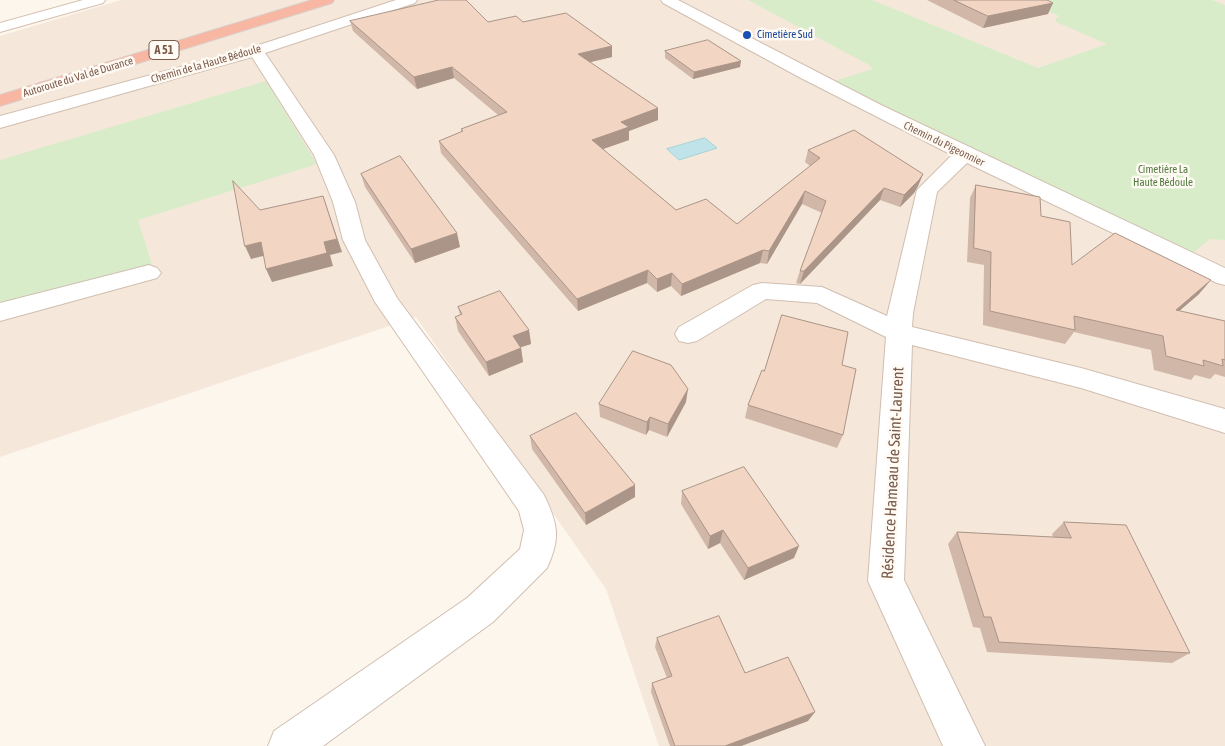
<!DOCTYPE html>
<html>
<head>
<meta charset="utf-8">
<style>
  body { margin:0 }
  canvas { display:block; background:#fdf6ec }
</style>
</head>
<body>
<canvas width="1225" height="746"></canvas>
<script>
const ctx = document.querySelector('canvas').getContext('2d');
ctx.lineJoin = 'round';
function fill(path, color) { ctx.fillStyle = color; ctx.fill(path, 'evenodd'); }
function stroke(path, color, width, dash) { ctx.strokeStyle = color; ctx.lineWidth = width; ctx.lineCap = dash ? 'butt' : 'round'; ctx.setLineDash(dash || []); ctx.stroke(path); }
function write(font, color, halo, rows, align = 'center') {
  ctx.font = font + ' "Asap Condensed",sans-serif'; ctx.lineWidth = 5; ctx.setLineDash([]); ctx.textBaseline = 'middle'; ctx.strokeStyle = halo; ctx.fillStyle = color; for (const [text, x, y, turn = 0] of rows) {
    ctx.save(); ctx.translate(x, y); ctx.rotate((+turn || 0) * Math.PI / 180); ctx.textAlign = isNaN(turn) ? turn : align; if (halo) ctx.strokeText(text, 0, 0); ctx.fillText(text, 0, 0); ctx.restore();
  }
}
fill(new Path2D(`
  M121,0H1225V746H659L606,589L416,317L0,457V36Z`), '#f5e8da');
fill(new Path2D(`
  M748,0H872L1038,68L1107,44L1056,22V19L1059,16L1050,12L1037,0H1212L1225,5V240L1210,239L1193,253L831,82L873,69L869,65Z
  M266,81L317,164L138,220L152,265L0,303V160Z`), '#d8ecc9');
const water = new Path2D(`
  M705,138L717,148L679,160L667,149Z`);
fill(water, '#bfe3e8');
stroke(water, '#a5d3da', 1);
const street = new Path2D(`
  M396,0H417L415,3L265,53L334,155L355,202L365,240L397,298L544,495C558,524 561,538 547,568L493,622L323,746H268L274,731L467,598L520,549L524,530L519,511L375,302L343,240L333,202L314,155L252,57L0,128V116L250,48Z
  M661,0H678L881,105L1225,268V285L1217,283L967,163L937,192L913,313L912,327L1081,368L1225,409V433L1081,388L912,345L904,580L985,746H943L868,581L886,337L817,303L766,299L697,341L688,343L679,341L675,334L679,327L753,285L762,283L822,287L887,316L917,190L952,155L799,77L663,3Z
  M149,265L157,268L161,273L157,278L0,321V303Z`);
const secondary = new Path2D(`
  M83,0H105L103,3L0,32V23Z`);
const highway = new Path2D(`
  M312,0H334L332,3L0,106V95Z`);
stroke(street, '#d1beb0', 2);
stroke(secondary, '#d6c0b0', 2);
stroke(highway, '#dad1cd', 2);
fill(street, '#fff');
fill(secondary, '#fff');
fill(highway, '#f7b7a3');
fill(new Path2D(`
  M927,0H1047L1048,14L983,28Z
  M350,21L523,22L612,57L590,62L658,120L629,131V140L602,149L676,210L737,224L810,166L805,162L808,150L923,174L918,186L914,193L900,207L880,200L800,284L796,283L800,271L822,213L802,204L767,264L760,263L681,296L671,286L657,292L647,283L578,311L441,153L439,141L461,132V129L498,115L454,78L417,89L353,31Z
  M665,51L740,67L693,79L665,58Z
  M361,174L460,247L415,263L365,187Z
  M976,185L1041,216L1072,265L1199,294L1179,311L1225,321V377L1215,374L1210,379L1195,375L1191,380L1154,370L1151,350L1074,332L1065,344L983,325L984,265L967,262L970,198Z
  M458,307L529,330L531,344L521,347L523,362L489,376L458,331L455,317L460,315Z
  M842,365L843,435L837,448L745,418L748,405L764,371Z
  M686,402L667,437L649,430L646,435L600,417L599,404Z
  M530,436L635,485V497L586,525L532,449Z
  M682,491L794,558L744,580L720,543L708,549L681,504Z
  M1064,522L1190,653L1172,663L987,652L980,628L973,627L948,544L957,532L1053,537L1052,534Z
  M657,638L745,673L808,721L741,746H670L651,692L652,683L667,678L655,647Z`), '#d1b7a8');
fill(new Path2D(`
  M1053,3L1048,14L983,28L988,16Z
  M612,46V57L578,65V54Z
  M741,61L740,67L693,79L694,72Z
  M452,67L454,78L417,89L414,77Z
  M658,108V120L629,131V140L592,153V140L621,122Z
  M923,174L918,186L914,193L900,207L904,195Z
  M884,188L880,200L800,284L804,271Z
  M805,191L802,204L767,264L769,251Z
  M323,196L342,252L330,255L333,266L272,282L266,269L324,242Z
  M457,233L460,247L415,263L411,249Z
  M261,242L267,255L251,259L245,246Z
  M763,250L760,263L681,296L682,284Z
  M648,270L647,283L578,311L577,299Z
  M672,273L671,286L657,292V279Z
  M1211,280L1199,294L1164,324L1176,310Z
  M529,330L531,344L515,349L513,336Z
  M521,348L523,362L489,376L486,362Z
  M688,389L686,402L667,437L668,424Z
  M650,417L649,430L646,435L647,422Z
  M635,485V497L586,525L585,513Z
  M723,530L720,543L708,549L710,536Z
  M799,546L794,558L744,580L748,568Z
  M815,712L808,721L741,746H725Z`), '#aa9588');
const building = new Path2D(`
  M439,0H466L488,22L516,16L523,22L566,13L612,46L578,54L658,108L621,122L629,127L592,140L676,210L706,199L737,224L820,158L808,150L854,130L923,174L919,180L904,195L884,188L804,271H800L826,201L805,191L769,251L763,250L682,284L672,273L657,279L648,270L577,299L439,141L463,131L461,129L507,112L452,67L414,77L350,21Z
  M954,0H1047L1053,3L988,16Z
  M708,40L741,61L694,72L665,51Z
  M400,156L457,233L411,249L361,174Z
  M233,181L260,210L323,196L337,239L324,242L327,253L266,269L261,242L245,246Z
  M976,185L1040,197L1041,216L1070,222L1072,265L1115,233L1211,280L1176,310L1225,321V360L1222,359L1223,366L1203,360L1204,366L1166,356L1163,336L1074,316L1075,330L990,311L991,252L974,248Z
  M500,291L529,330L513,336L521,348L486,362L455,317L462,314L458,307Z
  M782,315L848,332L842,365L856,369L843,435L748,405L762,370L764,371Z
  M633,351L671,365L688,389L668,424L650,417L647,422L599,404Z
  M576,413L635,485L585,513L530,436Z
  M744,467L799,546L748,568L723,530L710,536L682,491Z
  M1064,522L1126,525L1190,653L999,642L991,617H984L957,532L1071,538Z
  M719,616L745,673L788,657L815,712L725,746H675L652,683L672,676L657,638Z`);
fill(building, '#f3d5c3');
stroke(building, '#aa9588', 1);
for (const [x, y, r, color] of [
  [747,35,5,"#1a4fb4"]
]) { const dot = new Path2D(); dot.arc(x, y, r, 0, 2 * Math.PI); ctx.fillStyle = color; ctx.fill(dot); stroke(dot, '#fffaf3', 2); }
write('11px', '#164399', '#fffaf3', [
  ["Cimetière Sud",757,35]
], 'left');
write('11px', '#7a5c4d', '#fffaf3', [
  ["Chemin de la Haute Bédoule",206,64,-16],
  ["Autoroute du Val de Durance",78,77,-17],
  ["Chemin du Pigeonnier",944,144,26]
]);
write('11px', '#537a41', '#fffaf3', [
  ["Cimetière La",1163,170],
  ["Haute Bédoule",1163,183]
]);
for (const [x, y, w] of [
  [164,50,30]
]) { const box = new Path2D(); box.roundRect(x - w / 2, y - 9.5, w, 19, 4); ctx.fillStyle = '#fffaf3'; ctx.fill(box); stroke(box, '#7a5c4d', 1); }
write('bold 12px', '#7a5c4d', null, [
  ["A 51",164,50]
]);
write('16px', '#7a5c4d', '#fffaf3', [
  ["Résidence Hameau de Saint-Laurent",893,473,-87]
]);
</script>
</body>
</html>
